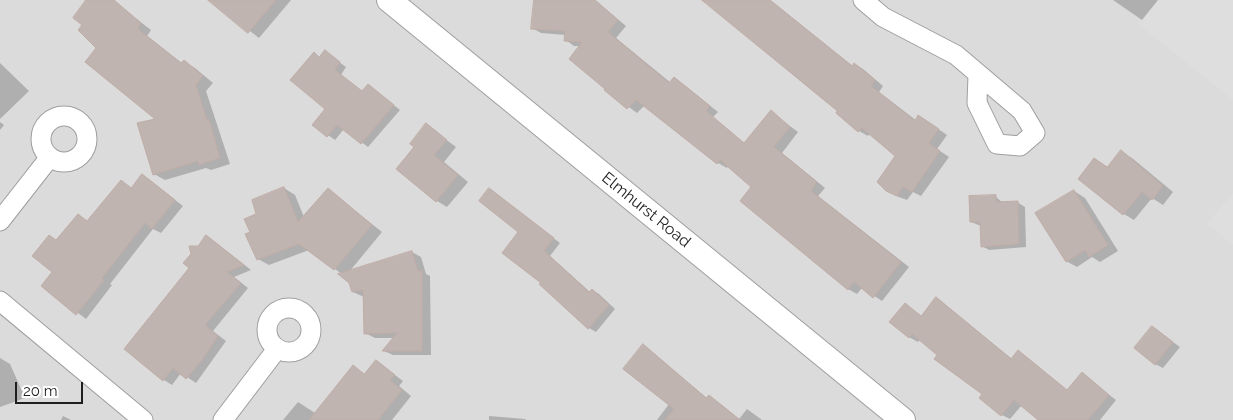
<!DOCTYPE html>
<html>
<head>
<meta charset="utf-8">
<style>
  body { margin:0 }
  #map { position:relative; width:1233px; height:420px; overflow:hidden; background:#efe9e4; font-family:Raleway,sans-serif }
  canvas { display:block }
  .scale { position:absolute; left:15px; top:382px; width:68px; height:22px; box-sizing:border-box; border:2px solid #1e1e1e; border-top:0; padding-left:6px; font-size:15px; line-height:18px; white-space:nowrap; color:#1e1e1e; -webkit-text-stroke:4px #fff; paint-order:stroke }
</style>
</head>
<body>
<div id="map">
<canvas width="1233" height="420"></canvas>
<div class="scale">20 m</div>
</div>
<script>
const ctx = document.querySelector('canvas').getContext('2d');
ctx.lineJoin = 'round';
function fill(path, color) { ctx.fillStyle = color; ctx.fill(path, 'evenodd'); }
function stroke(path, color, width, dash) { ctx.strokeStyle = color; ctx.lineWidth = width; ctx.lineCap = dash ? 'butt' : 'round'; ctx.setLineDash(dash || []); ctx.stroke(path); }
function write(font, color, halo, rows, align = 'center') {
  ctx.font = font + ' Raleway,sans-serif'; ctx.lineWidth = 4; ctx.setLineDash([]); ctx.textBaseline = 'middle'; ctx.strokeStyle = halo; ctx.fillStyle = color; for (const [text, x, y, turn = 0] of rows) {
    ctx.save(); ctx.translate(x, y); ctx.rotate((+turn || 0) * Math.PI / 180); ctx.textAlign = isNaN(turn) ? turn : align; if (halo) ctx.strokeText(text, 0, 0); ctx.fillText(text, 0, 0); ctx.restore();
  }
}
fill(new Path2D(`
  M0,0H1233V420H0Z`), '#dcdbdb');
fill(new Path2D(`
  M1158,0H1233V100L1138,24Z
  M1233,193V245L1207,224Z`), '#dedede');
fill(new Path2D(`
  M90,0H112L151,30L147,36L183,64L184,62L195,68L213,83L206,91L230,164L211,170L206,168L165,180L154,174L158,119L98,48L83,25Z
  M218,0H291L259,38L215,4Z
  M535,0H595L626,26L616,38L671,83L674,79L683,84L718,112L713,117L745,144L771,112L798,132L782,153L825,188L818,196L909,267L882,301L862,288L857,294L848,289L753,186L728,166L727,168L718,163L645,105L637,113L606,90L607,88L581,46H574L566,40V35L541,33L532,28Z
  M703,0H770L854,67L855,64L863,69L883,86L879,92L917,121L928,122L947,135L937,149L949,157L921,196L913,192L907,200L896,196L897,156L870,133L868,136L859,131L839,110Z
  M1113,0H1158L1142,20Z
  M325,52L346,67L341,75L363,92L368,85L400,110L368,147L344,129L335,140L314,125L327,109L320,58Z
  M0,63L29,91L0,119Z
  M0,122L4,125L0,130Z
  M426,125L456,147L444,162L468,182L447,207L437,201L416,147Z
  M1122,152L1132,158L1173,192L1163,205L1152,198L1134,220L1124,214L1095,160L1108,168Z
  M143,175L183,206L161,233L153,229L110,284L112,285L86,319L43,286L54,272L57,241L78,215L88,221L121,181L132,188Z
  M284,188L295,195L304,217L329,190L382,232L349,272L412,252L421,257L426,274L430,276L431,355H393L384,351L394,338H375L365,333L364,297L353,292L350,283L342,274L309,250L269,265L258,259L251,233L257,215Z
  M489,189L560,243L550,256L590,292L592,290L599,294L615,309L596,332L589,328L543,282L520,232Z
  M1074,191L1085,198L1118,251L1100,262L1092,257L1077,267L1066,261Z
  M995,196L1003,203L1017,202L1025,207L1026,247L989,250L982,246L981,226L971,222Z
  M207,236L251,270L234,277L248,288L213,331L226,341L196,383L181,373L172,385L164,380L191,268L198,247Z
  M937,298L1012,359L1018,352L1068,391L1082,374L1116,400L1100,420H1041L1022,405L1010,419L1002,415L984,394L920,339L918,342L909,337L905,305L922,316Z
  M1152,327L1180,347L1163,368L1155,364Z
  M643,345L708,399L709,397L718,402L739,419L747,409L762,420H657L669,404Z
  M0,358L10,364L25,398L0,407Z
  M376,361L403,381L399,386L411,396L392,420H283L298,402L315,413L353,367L365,375Z
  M63,416L71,420H61Z
  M489,416L525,419L526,420H489Z`), '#0003');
const building = new Path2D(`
  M86,0H114L141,23L138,29L181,63L184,60L203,76L196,85L207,120L209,119L220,158L199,165L198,161L153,175L137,123L155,119L85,62L96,48L78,30L82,25L73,18Z
  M208,0H276L248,33Z
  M534,0H595L618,20L608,32L669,83L674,77L710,106L706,111L744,143L771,110L790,127L774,147L817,182L811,191L901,262L873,298L854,282L848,290L740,201L751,187L720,160L717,164L636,100L627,109L604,90L605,89L569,59L582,42L564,41L565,31L531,29Z
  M702,0H770L852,66L854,63L875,80L871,86L915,121L918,115L939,129L929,143L940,151L912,192L903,187L897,196L886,191L877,182L895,156L862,128L858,132L836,113L837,111Z
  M325,50L340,62L335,70L362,91L368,84L394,105L361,144L337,125L327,137L312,125L325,109L290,80L314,52L319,57Z
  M426,123L447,140L434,155L458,175L436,202L396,169L414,147L410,144Z
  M1121,150L1163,186L1152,200L1142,192L1123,215L1078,179L1094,158L1107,167Z
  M142,174L175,200L152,229L145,223L102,278L104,280L76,315L41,286L52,272L32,256L49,235L56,240L78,214L87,221L121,180L131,188Z
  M284,187L298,222L328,188L372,225L334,270L299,244L257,260L245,234L250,232L244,219L256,214L252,200Z
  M489,188L554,238L544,251L589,292L592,289L609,305L588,329L539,284L541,283L502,253L518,232L479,201Z
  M1074,190L1108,245L1089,257L1085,250L1066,262L1035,213Z
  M996,195V202L1018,201L1019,244L981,247L980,222H970L969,196Z
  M206,235L244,265L227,272L241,283L205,325L218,336L202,360L186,379L173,368L163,381L124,349L189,268L183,263L191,254L189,246H198Z
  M412,251L418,271L422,270V351H382L397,333L364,334L363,290L352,292L349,283L338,274Z
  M936,297L1011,359L1018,350L1067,390L1082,372L1109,395L1088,420H1038L1014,400L1001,416L979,398L982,394L934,359L937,355L912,334L909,338L889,322L905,303L921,316Z
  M1152,326L1173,342L1155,365L1134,348Z
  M643,344L706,398L709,395L740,420H665L674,409L623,369Z
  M376,360L395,375L390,380L402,390L378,420H309L353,365L364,374Z`);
fill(building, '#bfb4b0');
stroke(building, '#c0ada7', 1);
const minor = new Path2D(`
  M863,0L883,17L956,55L1022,111L1035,133L1020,146L997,144L977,103L978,75
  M41 139a23 23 0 1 1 46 0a23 23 0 1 1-46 0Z
  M0,221L50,157
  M0,301L143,420
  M267 330a22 22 0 1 1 44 0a22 22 0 1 1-44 0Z
  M223,420L277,349`);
const tertiary = new Path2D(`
  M389,0L903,420`);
stroke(minor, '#9f9f9f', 21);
stroke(tertiary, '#9f9f9f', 26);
stroke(minor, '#fff', 19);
stroke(tertiary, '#fff', 24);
write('16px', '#1e1e1e', '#fff', [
  ["Elmhurst Road",646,210,39]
]);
</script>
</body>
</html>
